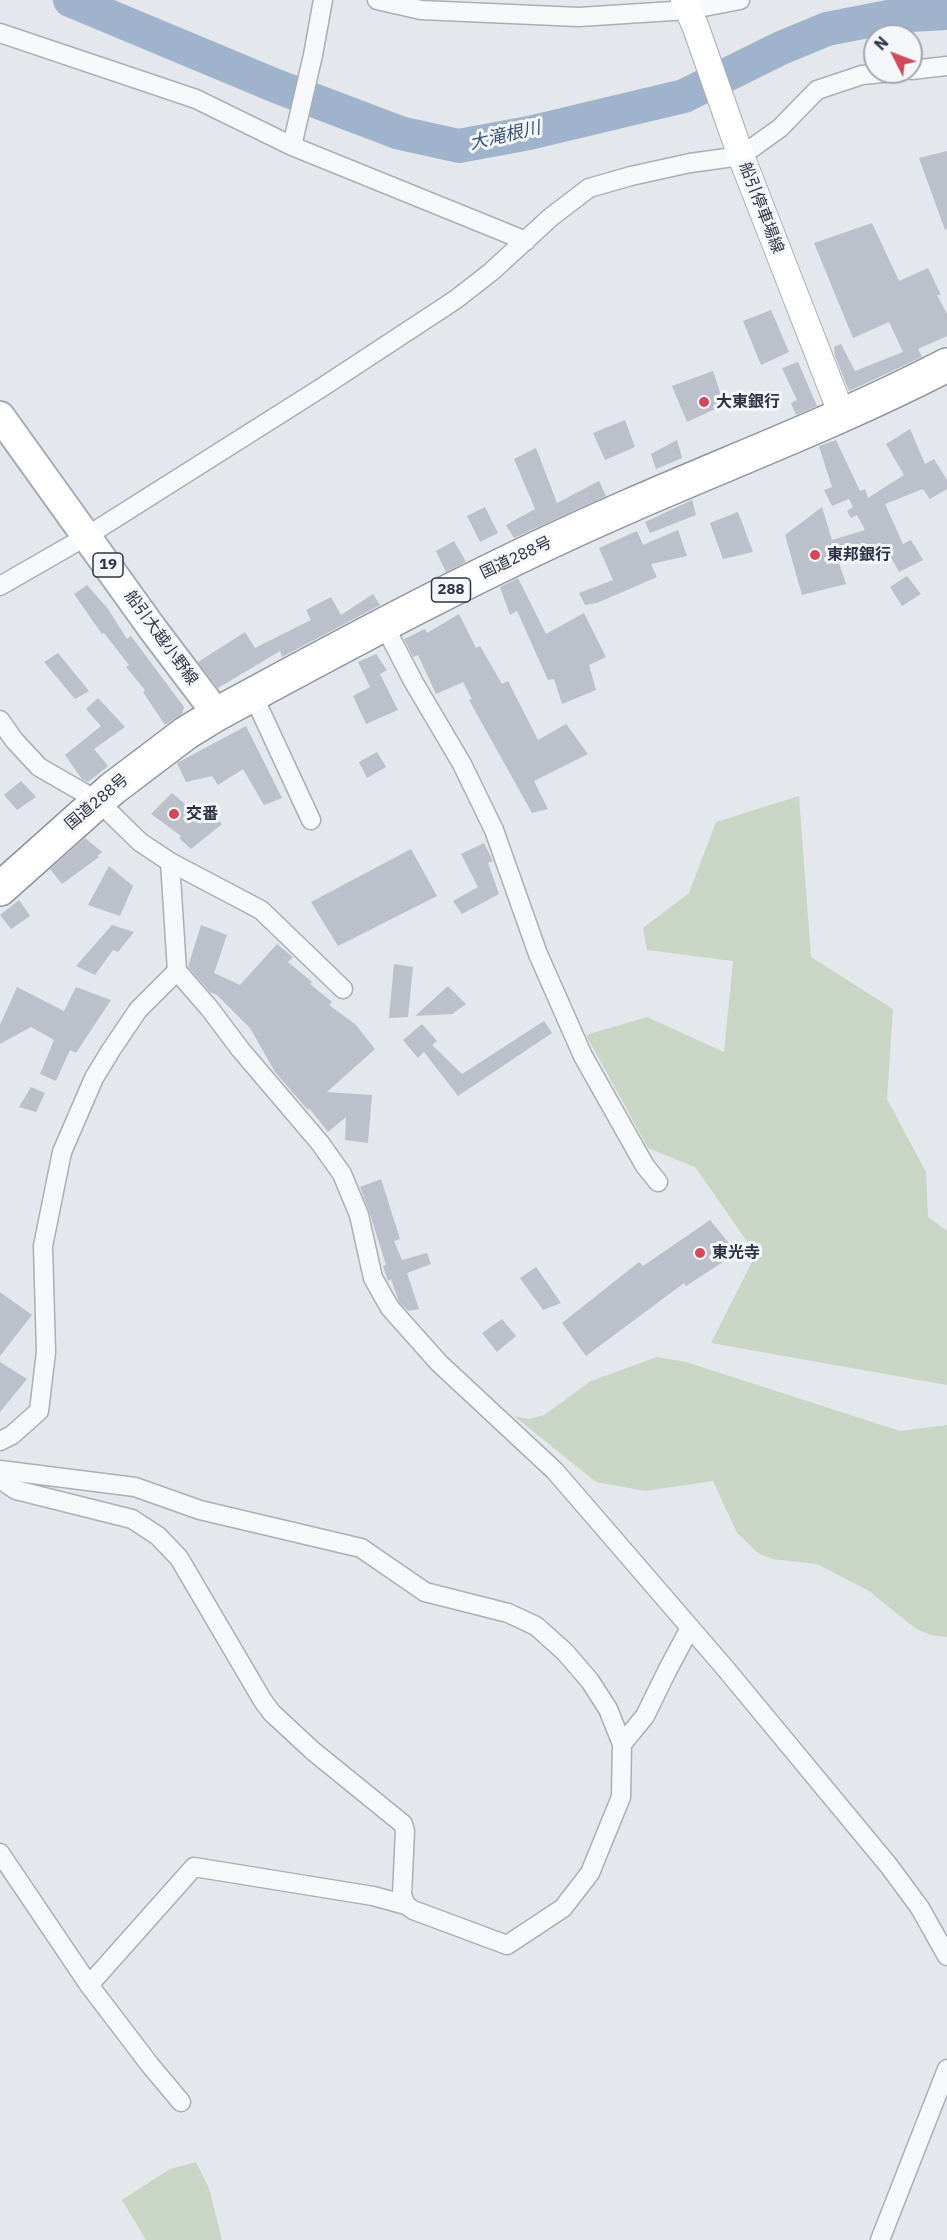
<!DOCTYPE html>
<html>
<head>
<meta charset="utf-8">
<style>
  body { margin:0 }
  #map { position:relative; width:947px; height:2240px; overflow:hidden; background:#e4e7ec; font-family:"IBM Plex Sans",sans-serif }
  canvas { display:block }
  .north { position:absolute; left:863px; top:24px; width:60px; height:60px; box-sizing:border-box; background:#f4f6f9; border:2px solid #a4a8b1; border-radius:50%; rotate:312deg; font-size:16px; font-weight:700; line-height:24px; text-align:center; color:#2b3445 }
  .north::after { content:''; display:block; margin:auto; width:21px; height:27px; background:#d1495b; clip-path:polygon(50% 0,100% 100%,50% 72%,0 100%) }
</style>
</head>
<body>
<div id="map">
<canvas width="947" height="2240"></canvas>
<div class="north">N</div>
</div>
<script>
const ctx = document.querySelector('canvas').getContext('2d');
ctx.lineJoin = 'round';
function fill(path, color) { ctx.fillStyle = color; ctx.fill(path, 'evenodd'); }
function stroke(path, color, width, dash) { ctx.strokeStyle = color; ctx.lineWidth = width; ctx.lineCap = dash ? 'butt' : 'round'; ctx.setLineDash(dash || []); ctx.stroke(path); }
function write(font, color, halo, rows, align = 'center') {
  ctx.font = font + ' "IBM Plex Sans","Noto Sans JP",sans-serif'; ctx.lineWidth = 6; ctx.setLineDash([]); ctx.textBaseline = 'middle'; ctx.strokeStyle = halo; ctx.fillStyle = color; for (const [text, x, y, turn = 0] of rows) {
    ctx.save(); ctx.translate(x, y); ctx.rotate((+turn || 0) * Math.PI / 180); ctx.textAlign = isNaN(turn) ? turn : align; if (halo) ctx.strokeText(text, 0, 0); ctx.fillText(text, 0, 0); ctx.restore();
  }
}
fill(new Path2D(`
  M799,796L811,957L893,1009L887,1099L926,1172L928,1217L947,1231V1385L711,1343L756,1254L695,1167L648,1148L586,1035L647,1017L724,1052L733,961L647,950L643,928L689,893L716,822Z
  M657,1357L686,1362L900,1431L947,1425V1637L931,1635L916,1629L869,1591L817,1564L772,1559L758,1553L737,1533L713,1481L645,1491L596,1482L514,1416L529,1419L544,1415L591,1381Z
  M196,2162L209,2188L222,2240H146L122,2200L170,2169Z`), '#c9d6c5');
stroke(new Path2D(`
  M70,0L276,86L400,133L459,146L529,133L684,96L781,48L827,29L893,16L947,13`), '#9fb4cc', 34);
fill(new Path2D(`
  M947,151V229L945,230L919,158Z
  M872,223L899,281L928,268L941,295H937L947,314V336L918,349L922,357L849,391L835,356L834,347L841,344L855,371L903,352L889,322L853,338L814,243Z
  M771,310L789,352L761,365L743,321Z
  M798,362L817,406L796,415L791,403L797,400L782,368Z
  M713,371L724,405L687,422L672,386Z
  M625,420L635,447L605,460L593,433Z
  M910,429L925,464L934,459L947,480V489L930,499L923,489L885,504L903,544L911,540L923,560L899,572L885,547L837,557L846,584L802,595L785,535L822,507L832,540L865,530L857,515L851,518L847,511L853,507L849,499L832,506L824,490L832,487L819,446L836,440L860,491L865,489L868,498L904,475L886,444Z
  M677,440L682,458L656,469L651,454Z
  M536,448L557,503L599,481L606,496L514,538L506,525L535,509L514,459Z
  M692,500L696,515L650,533L645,522Z
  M485,507L498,533L480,542L467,516Z
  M738,512L753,552L723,559L710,523Z
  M678,530L687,556L651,564L657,577L597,603L585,605L579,593L613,580L599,548L637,531L643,545Z
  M454,541L466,562L446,572L436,551Z
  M907,576L921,594L902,606L890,587Z
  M518,578L546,634L584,613L606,657L589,665L596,690L562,704L554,679L548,680L517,611L510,615L500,587Z
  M87,585L108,609L127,639L131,636L184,707L182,714L165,725L143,692L145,690L126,667L129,665L104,633L102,634L74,594Z
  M373,594L380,605L282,657L280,651L218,688L198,662L245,632L255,648L311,620L306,610L331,597L341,615Z
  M459,614L476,648L480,646L502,684L508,681L538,740L566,724L588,754L534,781L548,809L532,813L469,700L472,699L463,682L436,694L418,655L413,657L404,639L425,629L427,633Z
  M58,653L89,691L75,699L44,662Z
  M376,654L387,670L380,674L398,710L366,724L353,696L370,687L358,662Z
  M98,698L125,727L94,749L108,766L88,782L82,779L65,755L101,726L86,709Z
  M246,726L282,798L264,805L243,769L218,785L212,776L186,782L177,763Z
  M377,752L386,767L367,778L359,762Z
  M21,781L36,797L17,810L4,795Z
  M172,793L202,818L210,812L222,824L191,849L179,838L181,836L151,814Z
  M85,838L102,852L97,856L99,857L62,884L50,869Z
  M484,843L493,861L488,863L499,894L462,914L453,901L478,887L461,854Z
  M411,849L437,896L338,946L311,902Z
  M109,866L133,886L120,916L88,905Z
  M19,900L30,916L11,929L0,915Z
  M112,925L134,932L118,952L113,950L95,975L76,966Z
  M201,925L227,935L214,973L240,985L277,944L293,957L288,962L312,982L310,984L332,1002L329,1005L355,1024L375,1049L327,1092L372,1095L368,1143L345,1140L346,1117L328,1132L309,1108L308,1110L275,1072L250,1028L217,995L210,992L188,967Z
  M394,964L413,967L408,1017L389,1018Z
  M448,986L466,1004L452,1014L415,1016Z
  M17,987L64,1011L76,987L111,1000L76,1053L70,1050L56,1081L40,1074L54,1040L31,1027L0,1044V1025Z
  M544,1021L552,1033L458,1096L424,1052L418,1058L403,1040L422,1024L437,1041L432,1045L462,1074Z
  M31,1087L45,1093L36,1112L19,1107Z
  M381,1179L400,1239L394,1241L402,1260L427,1253L431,1264L407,1273L419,1309L408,1311L399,1302L391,1279L388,1281L383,1266L386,1265L369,1211L360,1187Z
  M710,1220L737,1253L686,1286L684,1283L586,1356L562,1323L639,1262L643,1266Z
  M536,1267L561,1303L543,1310L520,1278Z
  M0,1292L32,1315L0,1356Z
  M502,1319L516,1336L497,1352L482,1333Z
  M0,1362L27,1379L0,1412Z`), '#bbc0ca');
const street = new Path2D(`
  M377,0L421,10L579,17L688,10L740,0
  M0,33L196,99L292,146L526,241
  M911,70L947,66
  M292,146L313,55L323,0
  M0,586L87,536L321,388L455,300L491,272L551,217L589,188L631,176L690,163L741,156L780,128L817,90L862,75L892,72
  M384,625L413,681L462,764L494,830L538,954L583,1056L645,1166L658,1182
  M253,695L311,820
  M0,720L14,740L39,767L98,801L140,842L170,862L177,971L210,1009L240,1049L320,1143L342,1174L359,1215L373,1278L390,1308L439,1363L555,1471L725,1668L889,1866L920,1908L947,1956
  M170,862L261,910L343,989
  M0,1441L12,1435L39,1411L46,1352L43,1246L62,1152L94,1078L111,1050L138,1010L177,971
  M0,1470L135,1487L200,1510L361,1548L425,1592L508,1613L536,1626L565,1652L590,1681L608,1709L622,1744
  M0,1475L7,1484L16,1490L132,1519L158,1536L179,1558L263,1701L272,1713L313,1751L403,1824L405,1831L402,1895L406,1905L413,1910L507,1945L563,1908L590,1873L621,1797L622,1744L645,1716L668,1669L690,1628
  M0,1853L89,1985L150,2065L181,2102
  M89,1985L194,1867L373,1896L406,1905
  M880,2240L947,2069`);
const secondary = new Path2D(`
  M684,0L696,28L741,156L842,415`);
const primary = new Path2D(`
  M0,416L152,628L217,714`);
const highway = new Path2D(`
  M0,889L112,789L186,733L217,714C351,641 487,568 627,507C734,460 843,419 947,365`);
stroke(street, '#a9aeb7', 21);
stroke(secondary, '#a9aeb7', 28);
stroke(primary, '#a3abb8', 32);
stroke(highway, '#8b94a3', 36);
stroke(street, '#f7f8fa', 18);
stroke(secondary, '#fff', 26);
stroke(primary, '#fff', 28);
stroke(highway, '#fff', 33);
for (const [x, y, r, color] of [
  [704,402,6,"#d1495b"],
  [815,555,6,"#d1495b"],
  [174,814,6,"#d1495b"],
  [700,1253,6,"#d1495b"]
]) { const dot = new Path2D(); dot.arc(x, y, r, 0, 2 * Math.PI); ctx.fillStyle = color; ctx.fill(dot); stroke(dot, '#f4f6f9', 2); }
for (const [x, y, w] of [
  [108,565,30],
  [451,590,39]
]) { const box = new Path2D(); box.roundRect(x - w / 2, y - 12, w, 24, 4.5); ctx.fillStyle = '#f4f6f9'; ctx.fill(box); stroke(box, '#2b3445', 1.5); }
write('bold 15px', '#2b3445', null, [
  ["19",108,565],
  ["288",451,590]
]);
write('16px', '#2b3445', '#f4f6f9', [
  ["船引停車場線",761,208,69],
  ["国道288号",516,558,-25],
  ["船引大越小野線",161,638,54],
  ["国道288号",97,802,-40]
]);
write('bold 16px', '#2b3445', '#f4f6f9', [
  ["大東銀行",716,402],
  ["東邦銀行",827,555],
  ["交番",186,814],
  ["東光寺",712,1253]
], 'left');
write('italic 18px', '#34527a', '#f4f6f9', [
  ["大滝根川",505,136,-13]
]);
</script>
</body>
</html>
